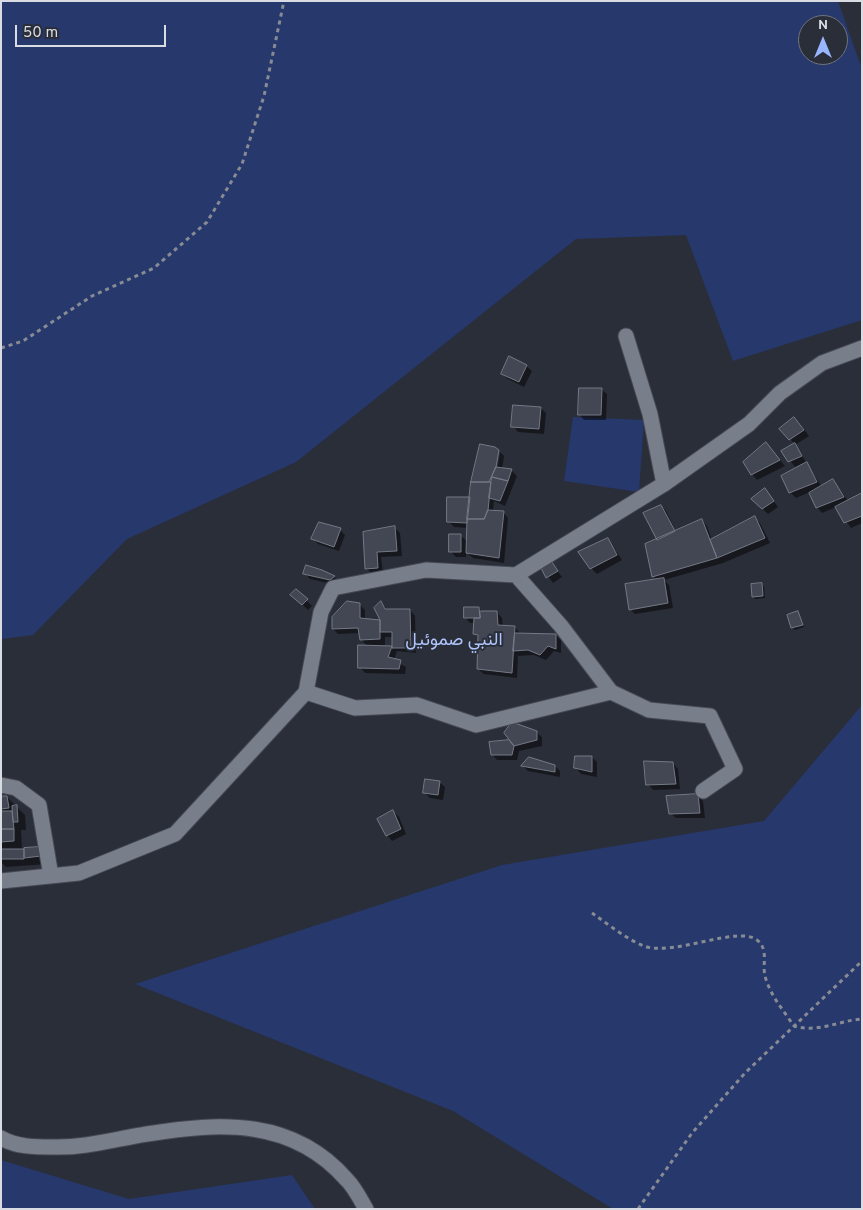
<!DOCTYPE html>
<html>
<head>
<meta charset="utf-8">
<style>
  body { margin:0 }
  #map { position:relative; width:863px; height:1210px; overflow:hidden; background:#2a2e39; font-family:Overpass,sans-serif }
  canvas { display:block }
  .frame { position:absolute; inset:0; border:2px solid #d9dce3; pointer-events:none }
  .north { position:absolute; left:798px; top:15px; width:50px; height:50px; box-sizing:border-box; background:#2a2e39; border:1px solid #70747d; border-radius:50%; rotate:0deg; font-size:14px; font-weight:700; line-height:20px; text-align:center; color:#d9dce3 }
  .north::after { content:''; display:block; margin:auto; width:18px; height:22px; background:#99b5fd; clip-path:polygon(50% 0,100% 100%,50% 72%,0 100%) }
  .scale { position:absolute; left:15px; top:25px; width:151px; height:22px; box-sizing:border-box; border:2px solid #d9dce3; border-top:0; padding-left:6px; font-size:15px; line-height:18px; white-space:nowrap; color:#d9dce3; -webkit-text-stroke:4px #2a2e39; paint-order:stroke }
</style>
</head>
<body>
<div id="map">
<canvas width="863" height="1210"></canvas>
<div class="frame"></div>
<div class="north">N</div>
<div class="scale">50 m</div>
</div>
<script>
const ctx = document.querySelector('canvas').getContext('2d');
ctx.lineJoin = 'round';
function fill(path, color) { ctx.fillStyle = color; ctx.fill(path, 'evenodd'); }
function stroke(path, color, width, dash) { ctx.strokeStyle = color; ctx.lineWidth = width; ctx.lineCap = dash ? 'butt' : 'round'; ctx.setLineDash(dash || []); ctx.stroke(path); }
function write(font, color, halo, rows, align = 'center') {
  ctx.font = font + ' Overpass,Vazirmatn,sans-serif'; ctx.lineWidth = 4; ctx.setLineDash([]); ctx.textBaseline = 'middle'; ctx.strokeStyle = halo; ctx.fillStyle = color; for (const [text, x, y, turn = 0] of rows) {
    ctx.save(); ctx.translate(x, y); ctx.rotate((+turn || 0) * Math.PI / 180); ctx.textAlign = isNaN(turn) ? turn : align; if (halo) ctx.strokeText(text, 0, 0); ctx.fillText(text, 0, 0); ctx.restore();
  }
}
fill(new Path2D(`
  M1,1H838L862,69V320L733,361L686,235L576,239L296,462L127,539L33,635L1,639ZM808,25H838V55H808Z
  M573,417L644,420L639,492L564,481Z
  M862,705V1209H613L453,1111L135,984L502,865L764,821Z
  M1,1160L129,1199L292,1175L315,1209H1Z`), '#26386c');
fill(new Path2D(`
  M526,366L532,371L524,387L508,379L502,374Z
  M601,389L607,394L606,420H584L579,414Z
  M541,408L546,413L544,434L518,432L513,426Z
  M800,424L809,436L795,445L806,462L795,467L783,451L795,444L781,429Z
  M766,444L785,466L757,480L752,474Z
  M500,452L504,456L502,469L511,470L517,476L505,506L494,501L493,511L503,512L508,518L504,563L473,558L466,552V557H456L450,551L460,535L468,542V528L454,527L449,522L487,483H492L497,473Z
  M807,464L822,487L833,480L848,501L862,495V523L851,528L836,507L822,513L817,507L810,492L796,498L790,492Z
  M765,490L778,507L768,514L753,499Z
  M661,506L666,511L676,532L702,520L707,526L712,540L755,518L760,523L770,543L723,563L664,580L669,585L673,608L635,614L630,609L657,580L653,576Z
  M394,527L400,533L402,556L381,557L383,573L372,574L366,568L365,533Z
  M340,530L345,535L339,551L318,544L312,538Z
  M608,539L622,560L597,574L591,568Z
  M552,564L562,577L553,583L543,569Z
  M305,573L334,577L339,582L336,585L310,579Z
  M762,584L764,587L765,598L755,599L753,596Z
  M296,591L312,606L308,610L292,595Z
  M381,603L388,610H410L415,616L416,653L397,651L394,660L406,667L405,674L365,673L360,667L368,647L361,639L360,633L338,634L333,629L359,604L365,610V620L382,622ZM385,637H393L394,649L385,647Z
  M479,608L483,612H497L502,618L503,627H515L520,634L556,635L561,640V653L554,651L546,660L534,655L518,656L517,678L484,674L478,669L479,638L475,634V623H470L465,617Z
  M798,612L804,627L795,630L792,627Z
  M536,732L542,737V746L519,751L517,760H497L492,754L491,743L511,741Z
  M592,757L597,762V777L581,774L576,768Z
  M673,763L678,769L680,789L653,790L648,784Z
  M523,766H555L560,771V777L528,771Z
  M439,782L445,787L443,800L430,798L425,793Z
  M697,795L703,801L705,818H676L670,813Z
  M1,797H7L25,815L26,830H21L22,849L39,848L48,864L6,867L1,862Z
  M393,811L399,817L406,834L392,841L387,835Z`), '#0007');
const building = new Path2D(`
  M509,356L527,365L519,382L501,374Z
  M579,388H602L601,415H578Z
  M513,405L541,407L539,429L511,427Z
  M794,417L804,430L789,440L779,429Z
  M766,442L780,460L751,475L743,462Z
  M795,443L802,456L788,462L781,451Z
  M480,444L495,447L499,450L496,467L489,482H471Z
  M807,462L817,482L789,493L781,476Z
  M496,467L512,469L508,481L492,477Z
  M492,477L508,481L500,501L489,498Z
  M833,479L844,497L816,508L809,493Z
  M471,482H491L488,510L484,519H467Z
  M765,488L774,501L762,509L751,499Z
  M862,493V516L844,523L835,507Z
  M447,497H470L467,523L447,522Z
  M661,505L675,531L657,540L643,513Z
  M488,510L504,511L499,558L466,553L467,519H484Z
  M755,516L765,538L717,558L710,540Z
  M702,519L717,558L652,577L645,544Z
  M319,522L341,528L334,547L311,539Z
  M395,526L397,551L377,552L378,568L365,569L363,532Z
  M449,534H461V552H449Z
  M608,538L617,555L590,569L578,552Z
  M552,562L558,571L546,578L541,568Z
  M306,565L322,570L335,576L330,580L303,574Z
  M664,578L668,603L629,610L625,584Z
  M762,583L763,596L752,597L751,584Z
  M296,589L308,599L302,605L290,595Z
  M347,601L360,603V618L380,620V639L360,640L358,628L332,629V617Z
  M381,601L385,609H410L411,648H392V632H380V620L374,608Z
  M464,607H479L480,618H464Z
  M480,611H497L498,625L515,626L512,673L477,669L478,635L473,634L474,618H480Z
  M798,611L803,625L791,628L787,615Z
  M515,633L556,634V649L548,646L540,655L528,650L513,651Z
  M358,645L392,646L388,657L401,660L399,669L358,668Z
  M512,722L537,731V740L514,746L504,733Z
  M509,740L514,746L512,755H491L489,742Z
  M575,756H592V772L574,768Z
  M529,757L555,765V772L521,766Z
  M644,761L673,762L676,784L646,785Z
  M425,779L440,781L438,795L423,793Z
  M698,794L700,813L669,814L666,796Z
  M1,796H7L9,808L1,809Z
  M17,805L18,822H13L12,806Z
  M393,810L401,829L386,836L377,819Z
  M1,811H12L14,829H1Z
  M1,829H14V841L1,842Z
  M39,847L41,856L24,858V848Z
  M1,849H24V859H1Z`);
fill(building, '#434753');
stroke(building, '#737985', 1);
const minor = new Path2D(`
  M626,336L650,414L664,484
  M516,575L561,626L611,692
  M306,692L355,708L417,705L476,725L611,692L649,710L710,716L735,769L703,791
  M1,785L16,788L39,805L51,876
  M1,881L79,873L175,834L306,692L321,612L333,588L426,570L516,575L664,484L749,424L780,393L822,363L862,348
  M1,1138C16,1147 36,1147 53,1147C85,1148 115,1139 147,1134C221,1122 293,1118 347,1180C355,1188 360,1199 366,1209`);
stroke(minor, '#464953', 17);
stroke(new Path2D(`
  M1,348L23,341L92,296L154,268L207,222L242,164L264,96L284,1
  M592,913C608,924 626,939 644,946C673,957 738,925 757,940C769,949 762,965 765,976C770,995 783,1010 794,1026C819,1033 837,1021 862,1019
  M638,1209L692,1133L745,1073L862,961`), '#888b94', 3, [4, 4]);
stroke(minor, '#797e8b', 15);
write('18px', '#aec4fa', '#2a2e39', [
  ["النبي صموئيل",454,641]
]);
</script>
</body>
</html>
